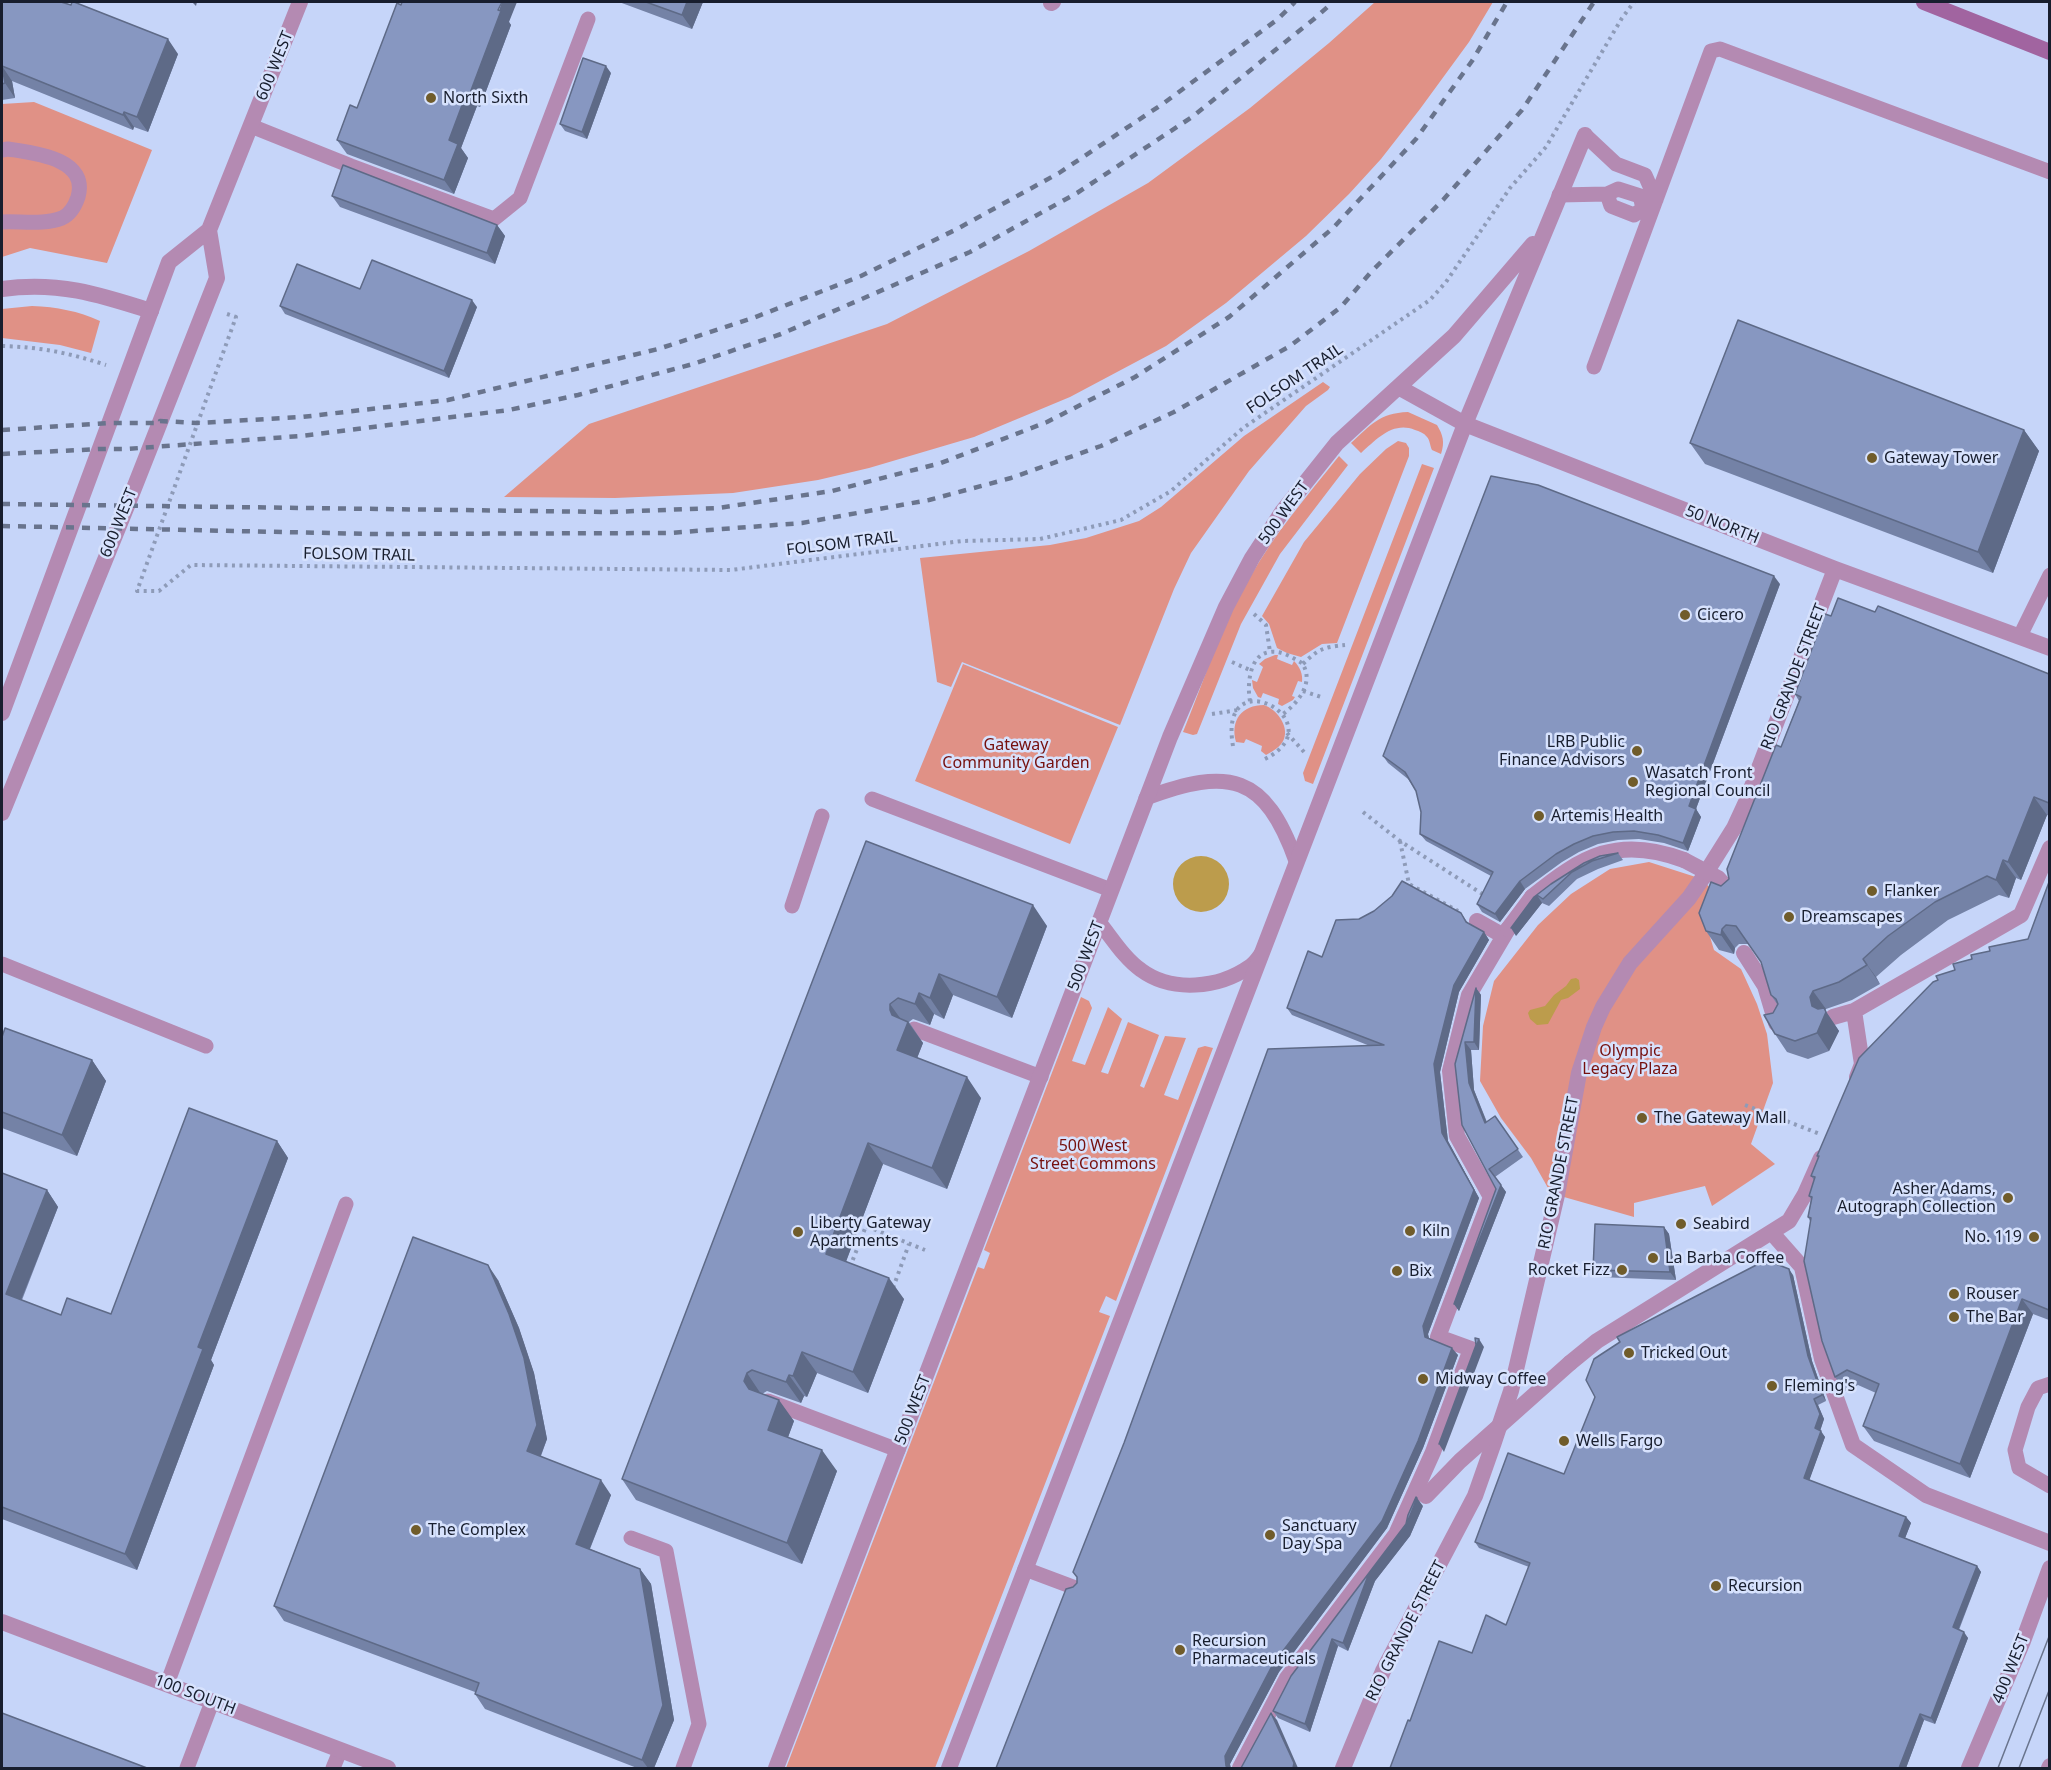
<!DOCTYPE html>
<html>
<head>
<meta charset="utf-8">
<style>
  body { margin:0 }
  #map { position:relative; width:2051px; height:1770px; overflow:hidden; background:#c6d5f9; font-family:"Noto Sans",sans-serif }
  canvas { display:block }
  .frame { position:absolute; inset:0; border:3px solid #181e2e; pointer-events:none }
</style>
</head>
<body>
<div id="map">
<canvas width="2051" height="1770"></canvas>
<div class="frame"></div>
</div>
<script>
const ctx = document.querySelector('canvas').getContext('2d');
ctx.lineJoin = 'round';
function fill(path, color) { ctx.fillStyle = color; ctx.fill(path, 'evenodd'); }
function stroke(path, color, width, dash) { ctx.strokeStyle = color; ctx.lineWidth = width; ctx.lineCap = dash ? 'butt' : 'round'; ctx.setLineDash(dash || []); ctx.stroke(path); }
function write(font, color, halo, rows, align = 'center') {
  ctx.font = font + ' "Noto Sans",sans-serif'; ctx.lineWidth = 5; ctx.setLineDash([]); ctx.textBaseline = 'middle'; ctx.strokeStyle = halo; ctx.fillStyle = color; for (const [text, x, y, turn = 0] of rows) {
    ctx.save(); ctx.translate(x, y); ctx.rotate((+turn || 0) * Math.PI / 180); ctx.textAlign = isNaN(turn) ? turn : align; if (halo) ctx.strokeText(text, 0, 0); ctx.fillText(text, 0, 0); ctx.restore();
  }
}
fill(new Path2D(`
  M1375,2H1493L1469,42L1420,109L1381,159L1349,194L1306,236L1226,303L1166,346L1070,397L974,437L869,468L818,480L733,493L615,498L504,497L589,424L887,324L1029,251L1148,183L1250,108L1329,43Z
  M34,102L152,150L107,263L30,248L2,257V104Z
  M32,306C57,307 78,311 100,321L91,353L60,345L2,338V309Z
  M1323,382L1330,387L1328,390L1306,406L1249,471L1191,553L1174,589L1120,725L962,662L951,687L937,682L920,558L1050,545L1086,538L1139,521L1161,507L1244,436Z
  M1408,412L1437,425C1443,435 1445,442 1441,454L1432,450C1430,446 1430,440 1427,437C1424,433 1419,431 1415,430C1393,421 1377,439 1361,453L1351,443C1371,425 1379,413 1408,412Z
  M1398,441L1406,443L1409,448V456L1337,643L1322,644L1301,657L1287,653L1277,648L1269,624L1262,616L1304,542L1360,474L1386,449Z
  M1339,456L1348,465L1280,554L1241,624L1197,734L1193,735L1183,732C1204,681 1221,626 1249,579C1274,534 1307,496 1339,456Z
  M1422,464L1434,468L1313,784L1305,781L1303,773Z
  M1275,655H1278L1277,659L1292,665L1294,661C1300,667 1303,674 1302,682L1298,681L1292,696L1295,697L1293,700L1282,706L1278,704L1279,699L1263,693L1261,698L1258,697L1253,688L1252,680L1257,682L1263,667L1259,664L1265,659Z
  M963,664L1118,727L1070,844L915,781Z
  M1264,705C1276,709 1289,725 1284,739C1281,747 1273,751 1266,755L1261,751L1262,746L1246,739L1244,743L1236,742C1230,720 1242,705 1264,705Z
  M1649,862L1702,879L1719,898L1708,930L1714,950L1741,969L1757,1004L1767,1034L1773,1083L1751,1144L1775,1164L1712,1206L1705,1186L1634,1203V1217L1557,1195L1548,1188L1531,1158L1501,1118L1480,1081L1483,1026L1494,981L1538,925L1571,894L1610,869Z
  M1081,997L1089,1001L1092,1008L1072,1061L1085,1065L1108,1007L1122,1019L1101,1072L1108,1074L1128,1022L1159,1035L1140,1086L1144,1088L1165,1036L1186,1038L1164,1095L1178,1100L1198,1048L1205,1046L1213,1048L1116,1301L1106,1296L1099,1312L1110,1316L935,1768H786L978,1267L984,1269L990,1253L984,1250Z`), '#e09186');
fill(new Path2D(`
  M1173 884a28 28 0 1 1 56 0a28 28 0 1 1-56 0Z
  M1576,978L1579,980L1580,989L1568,998L1561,1000L1548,1024L1537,1025L1530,1019L1528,1013L1530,1010L1545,1006L1554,995L1566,986L1571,979Z`), '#bc9c4c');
stroke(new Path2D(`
  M227,314L236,317L137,591H159L191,565L731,570L962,541L1040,539L1121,520L1171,491L1243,428L1430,300L1446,282L1510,188L1546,147L1622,18L1634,2
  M2,346C40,347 70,353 106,365
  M1254,614L1266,625L1270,652
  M1232,662L1252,671
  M1303,664C1318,649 1324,647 1345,645
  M1303,691L1324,698
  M1250,701C1247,686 1249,654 1270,652C1281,650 1293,658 1302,663C1315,682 1298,703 1283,714
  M1212,714L1238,710
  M1287,733L1304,752
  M1233,746C1217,657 1338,722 1265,759
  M1363,812L1400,841L1484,895
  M1400,841L1409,884L1458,911
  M1745,1105L1820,1134
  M850,1267L866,1226L925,1250
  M893,1288L909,1244`), '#8e9bb8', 4, [3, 4.5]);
stroke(new Path2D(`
  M251,126L351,166L494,219L520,198L588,19
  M1585,135L1616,164L1645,175L1656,200L1634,215L1611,206L1607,194
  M2,150L8,149C33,153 89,158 78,197C75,206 71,214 62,218C44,225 21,221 2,222
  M1559,195L1607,194L1618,189L1640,196L1643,208
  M1594,367L1711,51L1720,49L2050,172
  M2020,636L2050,575
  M1146,798C1229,767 1265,774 1296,861
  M872,799L1111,890
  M792,906L822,816
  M1099,922C1112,938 1124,958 1141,970C1172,993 1219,988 1249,967C1254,964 1258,958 1261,954
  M2,964L206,1046
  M914,1029L1041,1077
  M2050,1384L2038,1388L2028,1407L2015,1450L2019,1468L2050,1486
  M768,1401L898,1450
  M631,1538L666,1551L699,1724L683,1768
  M1025,1569L1073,1587
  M167,1684L346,1204
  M187,1768L212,1702
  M333,1768L340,1751`), '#b48ab2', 15);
stroke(new Path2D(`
  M1532,897C1582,856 1618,835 1684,860
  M1477,921L1502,935
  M1744,953L1765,986L1776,1023H1780
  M1833,1017L1854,1011
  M1857,1077L1862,1064L1854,1011L2021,915L2050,848
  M1772,1233L1802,1267L1822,1359L1853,1445L1926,1495L2050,1543
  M1570,1363L1597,1341L1789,1221L1805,1194L1821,1158
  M1397,1532L1433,1452L1471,1349L1438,1337L1491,1197L1457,1136L1450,1071L1469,995L1508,929
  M1240,1768L1287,1678L1403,1525`), '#b48ab2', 16);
stroke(new Path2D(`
  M1051,3L1053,2
  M2,289C57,281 98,294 151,311
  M1400,388L1465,424L1835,569L2050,648
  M2,1622L388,1768
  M776,1768L1170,737L1226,607L1252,558L1282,512L1337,443L1454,336L1533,244
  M949,1768L1465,424L1585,135
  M1343,1768L1383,1671L1475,1496L1494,1442L1511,1391L1521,1348L1557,1195L1579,1073L1594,1027L1603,1007L1630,963L1689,898L1702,879L1734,828L1746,802L1835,569`), '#b48ab2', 16);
stroke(new Path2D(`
  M2,713L169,262L209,230L300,2
  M2,813L127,506L217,278L209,230
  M1969,1768L2023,1641L2050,1568
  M2049,1768L2050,1766`), '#b48ab2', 16);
stroke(new Path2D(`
  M1924,2L2050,52`), '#a164a0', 16);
stroke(new Path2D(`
  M1998,1768L2050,1634
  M2019,1768L2050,1688`), '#69748d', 1.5);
stroke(new Path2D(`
  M2,430L108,423H160V421L197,423L302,417L448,400L658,349L753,318L861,276L957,229L1059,173L1164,103L1278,19L1295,2
  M2,454L99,449H126L301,436L509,410L578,395L693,364L781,334L970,252L1077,193L1192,117L1314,19L1333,2
  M2,504L609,512L718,508L832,491L941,463L1047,422L1135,377L1229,317L1333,228L1416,139L1472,61L1507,2
  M2,526L375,534L669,533L802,523L929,500L1011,478L1101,446L1174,412L1290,346L1341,307L1371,272L1443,200L1522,110L1594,2`), '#69748d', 4.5, [8, 8]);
stroke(new Path2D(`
  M1684,860L1718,878L1732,894
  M1508,929L1532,897
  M1426,1496L1460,1461L1570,1363`), '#b48ab2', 16);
fill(new Path2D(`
  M2,2L178,54L148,132L134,127L133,130L12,81L15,98L2,100Z
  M619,2H703L692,29Z
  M401,5L509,22L511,25L480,107L477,106L461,148L468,158L454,194L347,154L337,140L357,108Z
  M611,73L587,139L565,131L560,124Z
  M332,196L497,225L505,236L495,264L340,207Z
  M360,289L477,307L449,378L285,314L280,306Z
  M2024,430L2039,451L1993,573L1705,464L1690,443Z
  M1780,584L1696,809L1701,817L1688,851L1664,843L1639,839L1618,840L1598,844L1579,852L1562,862L1525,889L1500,922L1482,912L1477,904L1491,876L1426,841L1420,834L1421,812L1416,791L1408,779L1388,763L1383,756Z
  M1875,612L2049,674V816L2047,815L2021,880L2016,878L2009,898L1999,895L1948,920L1901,955L1876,977L1880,984L1852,1000L1826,1009L1825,1010L1839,1031L1829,1051L1808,1059L1787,1052L1775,1034L1773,1013L1777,1004L1771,995L1761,962L1749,944H1739L1735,948L1734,954L1719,950L1706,931L1721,886L1729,879L1799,701L1795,694L1831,616Z
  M866,841L1047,926L1012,1018L953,995L944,1019L934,1014L930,1025L913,1019L909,1022L923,1043L917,1058L981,1098L947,1189L883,1164L846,1261L904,1299L868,1393L817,1373L807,1397L804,1396L801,1403L767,1391L762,1394L794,1421L788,1437L837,1471L802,1564L636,1500L622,1479Z
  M1618,853L1623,860L1598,869L1577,879L1549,906L1542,903L1516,936L1534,897L1584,863Z
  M2049,882V1320L2033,1314L1970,1478L1874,1441L1863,1426L1876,1393L1858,1385L1845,1391L1835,1377L1810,1221L1808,1217L1811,1199L1809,1196L1814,1180L1811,1176L1818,1158L1817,1156L1938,980L1972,959L1990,951L2028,939Z
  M1461,913L1468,923L1484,932L1489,940L1459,992L1440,1072L1448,1141L1479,1198L1428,1334L1429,1338L1458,1355L1423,1448L1387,1528L1279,1672L1230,1764L1073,1587L1077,1583L1370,1046L1292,1015L1287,1008L1322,957Z
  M1476,988L1481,995L1479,1050H1471L1474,1090L1487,1122L1495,1116L1523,1157L1495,1177L1506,1192L1459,1311L1454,1304L1496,1189L1462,1125L1455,1064Z
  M2,1037L92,1060L106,1081L77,1156L2,1128Z
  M277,1141L288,1158L211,1360L214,1365L137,1570L2,1519V1173L47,1190L58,1207L22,1300L61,1315L111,1314Z
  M1664,1227L1669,1234L1676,1280L1598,1277L1593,1270Z
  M1793,1275L1812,1361L1826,1401L1818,1405L1824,1419L1820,1431L1825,1437L1809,1480L1906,1517L1911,1523L1905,1538L1977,1566L1981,1572L1959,1630L1968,1638L1935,1724L1924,1720L1906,1768H1390L1410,1721L1472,1653L1506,1625L1529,1567L1479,1548L1475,1542L1564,1474Z
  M498,1280L519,1328L534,1373L547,1439L541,1456L611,1495L590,1549L640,1569L651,1584L674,1720L654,1768H637L485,1709L475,1694V1692L284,1621L274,1606Z
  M1423,1506L1410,1536L1375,1581L1348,1651L1338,1646L1310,1732L1278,1718L1273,1711L1406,1524Z`), '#7482a6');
fill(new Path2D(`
  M192,2H197L196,6Z
  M502,2H517L509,22L511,25L480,107L470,93Z
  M687,2H703L692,29L682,15Z
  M168,39L178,54L148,132L137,117Z
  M2,66L12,81L15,98L5,83Z
  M606,66L611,73L587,139L582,132Z
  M467,92L477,106L461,148L468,158L454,194L444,180L449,140Z
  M124,112L134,127L133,130L123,115Z
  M497,225L505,236L495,264L487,253Z
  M472,300L477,307L449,378L444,371Z
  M2024,430L2039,451L1993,573L1978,552Z
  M1774,576L1780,584L1694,814L1689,806Z
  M2034,797L2047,815L2021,880L2008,862Z
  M1696,809L1701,817L1688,851L1683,843Z
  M2003,860L2016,878L2009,898L1996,880Z
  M1520,881L1525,889L1500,922L1495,914Z
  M1537,895L1542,903L1516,936L1511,928Z
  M1033,905L1047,926L1012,1018L997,997Z
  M1722,929L1735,948L1734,954L1721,935Z
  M1484,932L1489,940L1459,992L1440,1072L1448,1141L1479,1198L1428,1334L1430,1344L1425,1337L1423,1326L1434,1064L1454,985Z
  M1863,959L1876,977L1880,984L1867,965Z
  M939,974L953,995L944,1019L930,998Z
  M1476,988L1481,995L1479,1050L1474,1042Z
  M1813,991L1826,1009L1825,1010L1839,1031L1829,1051L1817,1033L1812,1006L1810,997Z
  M919,993L934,1014L930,1025L915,1004Z
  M890,1004L905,1025L908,1022L923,1043L912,1071L897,1050L892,1015L890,1010Z
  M1465,1042L1471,1050L1474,1090L1490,1131L1485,1123L1469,1083Z
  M92,1060L106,1081L77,1156L62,1135Z
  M967,1077L981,1098L947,1189L932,1168Z
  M277,1141L288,1158L211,1360L214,1365L137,1570L125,1554L198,1347Z
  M868,1143L883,1164L841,1275L826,1254Z
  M1501,1185L1506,1192L1459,1311L1454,1304Z
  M47,1190L58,1207L17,1310L6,1294Z
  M1664,1227L1669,1234L1676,1280L1670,1272Z
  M488,1265L498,1280L519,1328L534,1373L547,1439L537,1465L527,1451Z
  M1789,1269L1793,1275L1812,1361L1826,1401L1822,1395L1808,1356Z
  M889,1278L904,1299L868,1393L853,1372Z
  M2022,1299L2033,1314L1970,1478L1960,1464Z
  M1479,1339L1484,1347L1444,1452L1439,1444Z
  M1452,1348L1458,1355L1423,1448L1387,1528L1279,1672L1230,1764L1231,1768H1228L1226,1766L1225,1756L1273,1664Z
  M802,1352L817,1373L807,1397L793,1376Z
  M747,1373L761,1394L758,1402L744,1381Z
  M789,1375L804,1396L801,1403L786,1382Z
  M1814,1399L1818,1405L1824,1419L1819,1434L1815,1428Z
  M779,1400L794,1421L783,1451L768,1430Z
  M1821,1431L1825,1437L1808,1484L1804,1478Z
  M822,1450L837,1471L802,1564L787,1543Z
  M601,1480L611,1495L586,1558L576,1544Z
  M1417,1498L1423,1506L1410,1536L1375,1581L1348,1651L1343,1643L1369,1573L1405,1528Z
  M1906,1517L1911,1523L1904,1541L1899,1536Z
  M1977,1566L1981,1572L1957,1633L1953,1627Z
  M640,1569L651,1584L674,1720L654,1768H648L642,1760Z
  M1964,1632L1968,1638L1935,1724L1931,1718Z
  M1332,1639L1338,1646L1310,1732L1305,1724Z
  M1271,1713L1277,1720L1298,1768H1293Z
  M1920,1714L1924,1720L1906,1768H1899Z`), '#5e6a87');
const building = new Path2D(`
  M2,2H61L71,5L72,2H74L168,39L137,117L124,112L123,115L2,66L5,83L2,84Z
  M402,2H502L498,10L501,11L470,93L467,92L449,140L458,144L444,180L337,140L350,105L357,108L397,3L401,5Z
  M646,2H687L682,15Z
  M583,58L606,66L582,132L560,124Z
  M343,165L497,225L487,253L332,196Z
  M372,260L472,300L444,371L280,306L297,264L360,289Z
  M1738,320L2024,430L1978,552L1690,443Z
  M1491,476L1538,485L1774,576L1689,806L1696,809L1683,843L1658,835L1634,831L1613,832L1593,836L1574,844L1556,854L1520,881L1495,914L1477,904L1493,872L1420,834L1421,812L1416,791L1405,772L1383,756Z
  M1838,598L1875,612L1878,606L2049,674V803L2034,797L2008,862L2003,860L1996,880L1987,876L1935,902L1888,936L1863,959L1867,965L1839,982L1813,991L1810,997L1812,1006L1818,1009L1824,1008L1826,1012L1817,1033L1795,1041L1775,1034L1764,1015L1773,1013L1778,1004L1776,999L1771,995L1761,962L1736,926L1726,925L1722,929L1721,935L1706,931L1699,913L1711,882L1721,886L1729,879L1727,869L1776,745L1781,747L1801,697L1795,694L1825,614L1831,616Z
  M866,841L1033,905L997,997L939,974L930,998L919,993L915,1004L898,998L890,1004V1010L892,1015L908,1022L897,1050L967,1077L932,1168L868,1143L826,1254L889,1278L853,1372L802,1352L793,1376L789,1375L786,1382L752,1370L747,1373L744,1381L749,1389L779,1400L768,1430L822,1450L787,1543L622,1479Z
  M1618,853L1592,861L1572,872L1543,899L1537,895L1511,928L1534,897L1551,884L1584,863L1600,856Z
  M1402,881L1461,913L1466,922L1484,932L1454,985L1434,1064L1442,1133L1474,1190L1423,1326L1425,1337L1452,1348L1418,1441L1382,1521L1273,1664L1225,1756L1226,1766L1228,1768H996L1066,1589L1073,1587L1077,1583V1577L1073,1572L1124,1443L1268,1049L1384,1045L1287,1008L1308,951L1322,957L1336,920L1359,919L1374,911L1392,896Z
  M2049,882V1310L2022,1299L1960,1464L1863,1426L1879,1384L1847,1370L1835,1377L1822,1341L1804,1261L1811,1218L1808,1217L1812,1197L1809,1196L1815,1177L1811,1176L1819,1156H1817L1859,1058L1933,982L1938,980L1936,976L1955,970L1953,964L1972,959L1971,955L1990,951L1989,947L2028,939Z
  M1476,988L1474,1042H1465L1469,1083L1485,1123L1495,1116L1518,1149L1489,1169L1501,1185L1454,1304L1496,1189L1462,1125L1455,1064Z
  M5,1028L92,1060L62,1135L2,1112V1037Z
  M189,1108L277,1141L198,1347L203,1349L125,1554L2,1507V1173L47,1190L6,1294L61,1315L67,1298L111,1314Z
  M1595,1224L1664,1227L1670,1272L1593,1270Z
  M413,1237L488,1265L509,1314L524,1358L537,1425L527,1451L601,1480L576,1544L640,1569L663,1705L642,1760L475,1694L479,1683L274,1606Z
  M1766,1260L1789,1269L1808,1356L1822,1395L1814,1399L1820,1414L1815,1428L1821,1431L1804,1478L1906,1517L1899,1536L1977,1566L1953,1627L1964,1632L1931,1718L1920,1714L1899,1768H1390L1408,1720L1410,1721L1439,1641L1472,1653L1486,1615L1506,1625L1530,1563L1475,1542L1508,1453L1564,1474L1595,1397L1586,1380L1594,1359L1620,1342L1617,1337Z
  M1475,1338L1479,1339L1439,1444L1476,1345Z
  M1416,1497L1417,1498L1405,1528L1369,1573L1343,1643L1332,1639L1305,1724L1273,1711L1291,1676L1406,1524L1408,1515Z
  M2,1713L147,1768H2Z
  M1271,1713L1294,1763L1293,1768H1241Z`);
fill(building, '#8797c1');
stroke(building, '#5e6a87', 1.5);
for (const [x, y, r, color] of [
  [431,98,6,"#705c2b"],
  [1872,458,6,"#705c2b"],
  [1685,615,6,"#705c2b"],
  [1637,751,6,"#705c2b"],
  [1633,782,6,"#705c2b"],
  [1539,816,6,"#705c2b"],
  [1872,891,6,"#705c2b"],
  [1789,917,6,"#705c2b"],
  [1642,1118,6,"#705c2b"],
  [2008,1198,6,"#705c2b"],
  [1681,1224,6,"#705c2b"],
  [1410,1231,6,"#705c2b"],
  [798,1232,6,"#705c2b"],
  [2034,1237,6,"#705c2b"],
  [1653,1258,6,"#705c2b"],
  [1622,1270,6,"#705c2b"],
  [1397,1271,6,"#705c2b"],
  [1954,1294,6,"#705c2b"],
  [1954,1317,6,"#705c2b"],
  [1629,1353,6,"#705c2b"],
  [1423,1379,6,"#705c2b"],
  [1772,1386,6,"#705c2b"],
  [1564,1441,6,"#705c2b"],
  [416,1530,6,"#705c2b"],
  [1270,1535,6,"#705c2b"],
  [1716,1586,6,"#705c2b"],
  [1180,1650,6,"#705c2b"]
]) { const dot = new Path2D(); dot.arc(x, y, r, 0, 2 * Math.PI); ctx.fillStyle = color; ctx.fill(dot); stroke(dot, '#d7e2fd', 2); }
write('16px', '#181e2e', '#d7e2fd', [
  ["600 WEST",275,66,-68],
  ["FOLSOM TRAIL",1295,379,-34],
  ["500 WEST",1284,513,-54],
  ["600 WEST",119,523,-68],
  ["50 NORTH",1722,525,22],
  ["FOLSOM TRAIL",842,544,-7],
  ["FOLSOM TRAIL",359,555,1],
  ["RIO GRANDE STREET",1794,677,-69],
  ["500 WEST",1086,956,-69],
  ["RIO GRANDE STREET",1559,1173,-79],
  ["500 WEST",913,1410,-69],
  ["RIO GRANDE STREET",1406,1631,-63],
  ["400 WEST",2011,1669,-68],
  ["100 SOUTH",195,1695,21]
]);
write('16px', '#181e2e', '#d7e2fd', [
  ["North Sixth",443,98],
  ["Gateway Tower",1884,458],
  ["Cicero",1697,615],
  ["LRB Public",1625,742,"right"],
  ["Finance Advisors",1625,760,"right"],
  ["Wasatch Front",1645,773],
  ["Regional Council",1645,791],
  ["Artemis Health",1551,816],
  ["Flanker",1884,891],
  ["Dreamscapes",1801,917],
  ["The Gateway Mall",1654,1118],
  ["Asher Adams,",1996,1189,"right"],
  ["Autograph Collection",1996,1207,"right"],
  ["Liberty Gateway",810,1223],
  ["Apartments",810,1241],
  ["Seabird",1693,1224],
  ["Kiln",1422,1231],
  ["No. 119",2022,1237,"right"],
  ["La Barba Coffee",1665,1258],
  ["Rocket Fizz",1610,1270,"right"],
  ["Bix",1409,1271],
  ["Rouser",1966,1294],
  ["The Bar",1966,1317],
  ["Tricked Out",1641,1353],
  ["Midway Coffee",1435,1379],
  ["Fleming's",1784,1386],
  ["Wells Fargo",1576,1441],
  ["Sanctuary",1282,1526],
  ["Day Spa",1282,1544],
  ["The Complex",428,1530],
  ["Recursion",1728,1586],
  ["Recursion",1192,1641],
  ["Pharmaceuticals",1192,1659]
], 'left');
write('16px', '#76100e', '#d7e2fd', [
  ["Gateway",1016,745],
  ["Community Garden",1016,763],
  ["Olympic",1630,1051],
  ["Legacy Plaza",1630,1069],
  ["500 West",1093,1146],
  ["Street Commons",1093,1164]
]);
</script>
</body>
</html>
